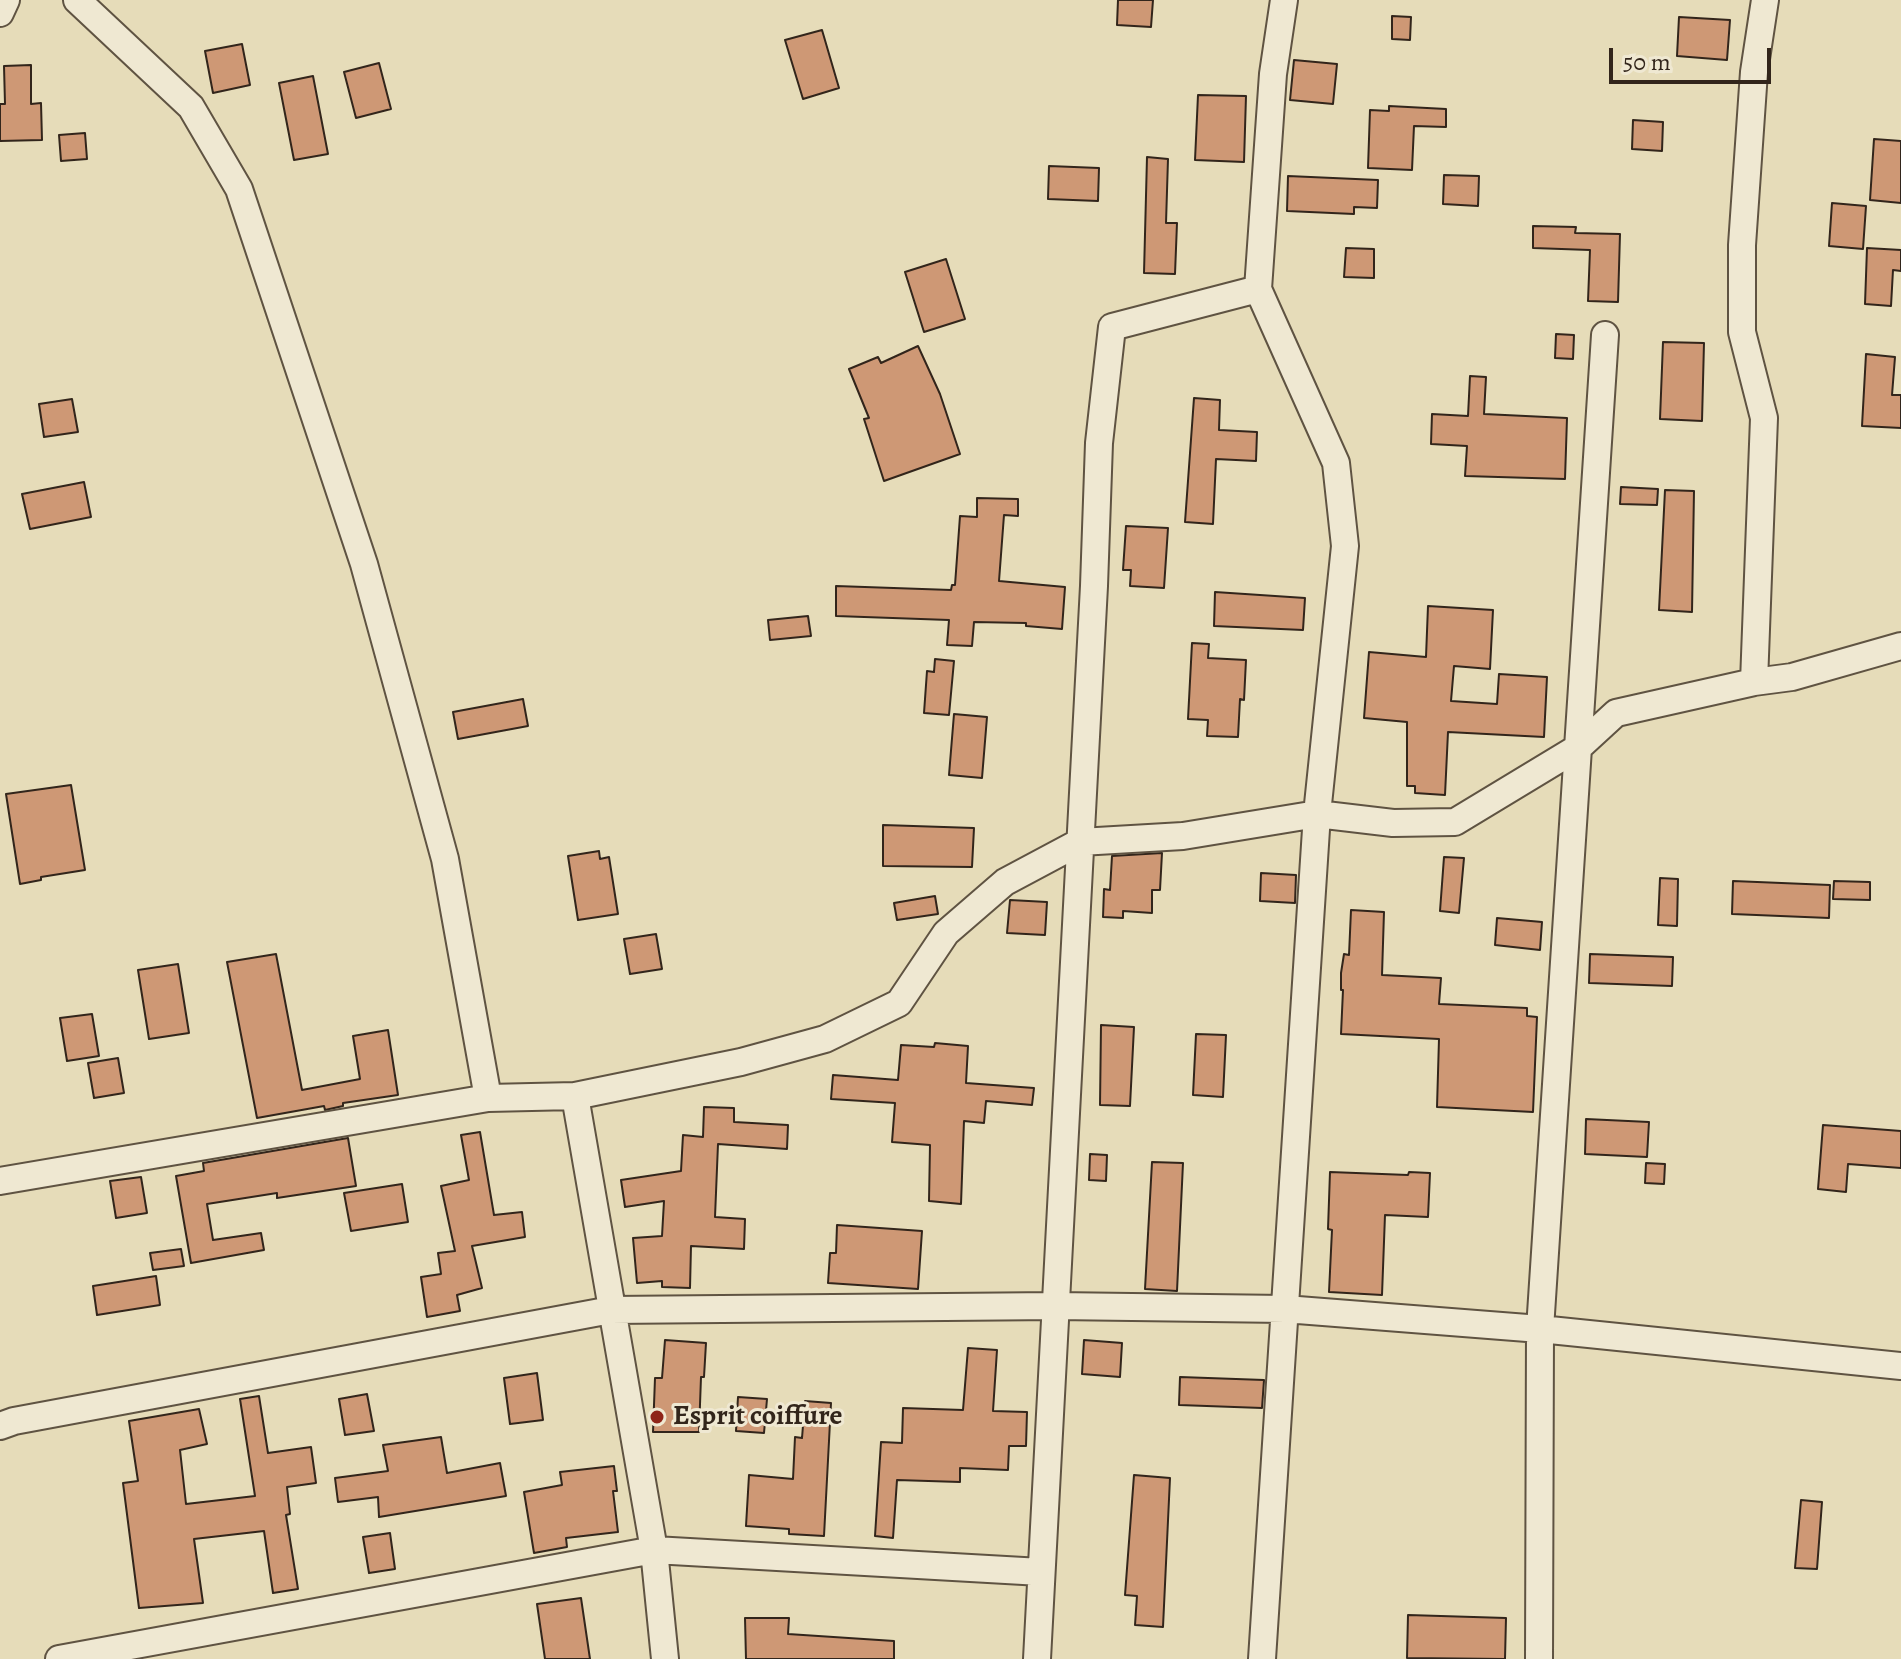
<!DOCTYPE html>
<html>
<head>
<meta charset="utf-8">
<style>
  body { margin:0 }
  #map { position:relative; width:1901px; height:1659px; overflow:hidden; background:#e6dcb9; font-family:Alegreya,serif }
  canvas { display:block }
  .scale { position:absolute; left:1609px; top:48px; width:162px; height:36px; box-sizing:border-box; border:4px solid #32251b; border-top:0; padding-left:10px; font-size:24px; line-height:28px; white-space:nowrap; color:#32251b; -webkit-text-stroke:6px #efe8d2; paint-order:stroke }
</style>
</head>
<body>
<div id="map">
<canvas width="1901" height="1659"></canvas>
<div class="scale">50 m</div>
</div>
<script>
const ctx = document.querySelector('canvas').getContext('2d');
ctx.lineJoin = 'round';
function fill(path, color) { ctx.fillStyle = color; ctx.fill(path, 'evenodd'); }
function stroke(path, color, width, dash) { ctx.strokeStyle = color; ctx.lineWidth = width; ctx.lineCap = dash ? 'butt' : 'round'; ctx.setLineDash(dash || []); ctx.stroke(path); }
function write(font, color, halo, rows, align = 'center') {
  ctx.font = font + ' Alegreya,serif'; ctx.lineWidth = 6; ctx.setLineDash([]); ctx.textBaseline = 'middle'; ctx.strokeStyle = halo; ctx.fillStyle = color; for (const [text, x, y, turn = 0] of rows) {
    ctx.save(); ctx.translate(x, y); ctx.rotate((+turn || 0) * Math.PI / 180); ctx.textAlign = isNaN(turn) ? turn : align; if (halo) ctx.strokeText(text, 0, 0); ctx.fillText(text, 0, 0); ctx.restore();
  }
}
const building = new Path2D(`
  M1118,0H1153L1151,27L1117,25Z
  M1392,16L1411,17L1410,40L1392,39Z
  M1679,17L1730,20L1727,60L1677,56Z
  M822,30L839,88L803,99L785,40Z
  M242,44L250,85L213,93L205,51Z
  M1294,60L1337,64L1333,104L1290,100Z
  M379,63L391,109L356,118L344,72Z
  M31,65V104L41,103L42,140L0,141V104H5L4,66Z
  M313,76L328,154L294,160L279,83Z
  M1198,95L1246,96L1244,162L1195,160Z
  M1389,106L1446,109V127L1414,126L1412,170L1368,168L1370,110L1389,111Z
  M1633,120L1663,122L1662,151L1632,149Z
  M85,133L87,159L61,161L59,135Z
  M1874,139L1901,141V203L1870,200Z
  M1147,157L1168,159L1166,223H1177L1175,274L1144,273Z
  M1049,166L1099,168L1098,201L1048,199Z
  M1444,175L1479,176L1478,206L1443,204Z
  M1288,176L1378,180L1377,208L1354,207V214L1287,211Z
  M1832,203L1866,206L1863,249L1829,246Z
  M1533,226L1576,227L1575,233L1620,234L1618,302L1588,301L1590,250L1533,248Z
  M1346,248L1374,249V278L1344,277Z
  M1867,248L1901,250V271L1893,270L1891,306L1865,304Z
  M946,259L965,319L924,332L905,272Z
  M1556,334L1574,335L1573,359L1555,358Z
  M1663,342L1704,343L1702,421L1660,419Z
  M918,346L940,394L960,454L884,481L864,419L869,418L849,369L878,357L881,363Z
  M1866,354L1895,357L1892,395H1901V428L1862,426Z
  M1470,376L1486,377L1484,414L1567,418L1565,479L1465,476L1467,446L1431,444L1432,414L1468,416Z
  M1194,398L1220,400L1219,430L1257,432L1256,461L1216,459L1213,524L1185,522Z
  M72,399L78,432L44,437L39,404Z
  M84,482L91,517L30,529L22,494Z
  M1621,487L1658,489L1657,505L1620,504Z
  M1665,490L1694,491L1692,612L1659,610Z
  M977,498L1018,499V516L1004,515L999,581L1065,587L1062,629L1026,626V623L974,622L972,646L947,645L949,620L836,616V586L951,590L952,585H955L960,516L977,517Z
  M1126,526L1168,528L1164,588L1130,586L1131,570H1123Z
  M1215,592L1305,598L1303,630L1214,626Z
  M1428,606L1493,610L1490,669L1454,666L1451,701L1497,704L1499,674L1547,677L1544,737L1448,732L1445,795L1415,793V786H1407V722L1364,718L1369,652L1426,657Z
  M808,616L811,636L770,640L768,620Z
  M1192,643L1209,644L1208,658L1246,660L1244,700L1240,699L1238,737L1207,736L1208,720L1188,719Z
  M935,659L954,661L949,715L924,713L927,671L934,672Z
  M523,699L528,726L458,739L453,712Z
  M954,714L987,717L982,778L949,775Z
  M71,785L85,870L41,877V880L20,884L6,794Z
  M883,825L974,828L972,867L883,866Z
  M599,851L600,859L609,857L618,914L578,920L568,856Z
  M1162,853L1160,890H1152V913L1123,911V918L1103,917L1104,889L1110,890L1112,856Z
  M1444,857L1464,858L1459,913L1440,911Z
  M1261,873L1296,875L1295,903L1260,901Z
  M1660,878L1678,879L1677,926L1658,925Z
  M1733,881L1830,885L1829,918L1732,914Z
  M1834,881L1870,882V900L1833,899Z
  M935,896L938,914L897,920L894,903Z
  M1010,900L1047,902L1045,935L1007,933Z
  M1351,910L1384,912L1382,975L1441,978L1439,1004L1527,1008V1016L1537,1017L1533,1112L1437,1107L1439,1039L1341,1034L1343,990H1341V973L1344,954L1349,955Z
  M1497,918L1542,922L1540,950L1495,945Z
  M656,934L662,969L630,974L624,939Z
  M276,954L302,1090L360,1079L353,1036L388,1030L398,1095L343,1103V1106L325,1110L324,1106L257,1118L227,962Z
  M1590,954L1673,957L1672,986L1589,983Z
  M178,964L189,1033L149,1039L138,970Z
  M92,1014L99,1056L67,1061L60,1018Z
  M1101,1025L1134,1027L1130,1106L1100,1105Z
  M1196,1034L1226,1035L1223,1097L1193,1095Z
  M935,1043L968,1046L966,1083L1034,1088L1032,1105L986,1101L984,1123L964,1121L961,1204L929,1201L930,1145L892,1142L895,1103L831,1099L833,1075L898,1080L901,1045L934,1047Z
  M118,1058L124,1093L94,1098L88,1063Z
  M704,1107L734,1108V1122L788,1125L787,1149L718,1144L715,1217L745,1219L744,1249L691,1246L690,1288L662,1287V1281L637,1283L633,1238L662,1236L664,1201L625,1207L621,1180L681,1171L683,1135L703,1137Z
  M1586,1119L1649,1122L1647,1157L1585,1154Z
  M1823,1125L1901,1131V1168L1848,1164L1846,1192L1818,1189Z
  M480,1132L494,1215L522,1212L525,1237L472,1246L482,1288L457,1295L460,1311L427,1317L421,1277L441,1274L438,1253L455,1251L441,1186L469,1180L461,1135Z
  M348,1138L356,1186L277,1198V1193L207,1204L213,1240L261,1233L264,1250L191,1263L176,1176L204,1171L203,1163Z
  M1090,1154L1107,1155L1106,1181L1089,1180Z
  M1152,1162L1183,1163L1177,1291L1145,1289Z
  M1646,1163L1665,1164L1664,1184L1645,1183Z
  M1330,1172L1408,1175L1409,1172L1430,1173L1428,1217L1385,1215L1382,1295L1329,1292L1332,1230L1328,1229Z
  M141,1177L147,1213L116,1218L110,1181Z
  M402,1184L408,1222L351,1231L344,1193Z
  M837,1225L922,1231L918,1289L828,1283L830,1253H836Z
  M181,1249L184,1266L153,1270L150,1253Z
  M156,1276L160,1305L97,1315L93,1286Z
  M665,1340L706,1343L704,1377H701L699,1432H653L655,1378H662Z
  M1084,1340L1122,1343L1120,1377L1082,1374Z
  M968,1348L997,1350L993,1411L1027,1412L1026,1446H1009L1008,1470L960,1468V1482L897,1480L893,1538L875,1536L881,1442L902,1443L903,1408L963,1410Z
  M537,1373L543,1420L510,1424L504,1378Z
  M1180,1377L1264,1380L1262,1408L1179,1405Z
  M367,1394L374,1431L345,1435L339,1399Z
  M259,1396L268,1453L311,1447L316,1483L287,1487L290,1514L286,1515L298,1589L273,1593L264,1531L194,1539L203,1603L139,1608L123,1483L138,1481L129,1421L199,1409L207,1444L180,1450L186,1504L255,1496L240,1399Z
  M738,1397L767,1399L764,1433L736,1431Z
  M805,1401L831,1403L824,1536L789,1534V1529L746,1526L749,1475L793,1479L795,1437L802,1438Z
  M441,1437L447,1473L500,1463L506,1496L379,1517L378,1497L338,1502L335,1478L388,1471L383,1445Z
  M614,1466L617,1491H613L618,1532L566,1538L567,1547L534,1553L524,1492L562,1485L560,1472Z
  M1134,1475L1170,1478L1163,1627L1135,1625L1137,1596L1125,1595Z
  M1801,1500L1822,1502L1817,1569L1795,1568Z
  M390,1533L395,1569L369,1573L363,1537Z
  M581,1598L590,1659H545L537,1604Z
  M1408,1615L1506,1618L1505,1659L1407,1658Z
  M745,1618H789L788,1634L894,1641V1659H746Z`);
fill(building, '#ce9875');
stroke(building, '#32251b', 2);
const minor = new Path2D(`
  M77,0L191,107L239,189L364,564L445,859L488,1098
  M0,13L6,0
  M1754,682L1764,418L1742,332V245L1754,72L1765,0
  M575,1096L654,1550L665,1659
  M0,1181L488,1098L575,1096L741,1062L825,1039L899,1003L946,933L1005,882L1080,842L1183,836L1317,814L1393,823L1455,822L1579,747L1616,713L1754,682L1792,677L1901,646
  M0,1426L14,1421L611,1310L1056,1306L1285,1309L1540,1329L1901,1366
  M59,1659L654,1550L1041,1572
  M1037,1659L1094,586L1099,443L1112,327L1258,289
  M1262,1659L1317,814L1345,546L1336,463L1258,289L1273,74L1284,0
  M1539,1659L1540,1329L1605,335`);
stroke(minor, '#5f5342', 30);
stroke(minor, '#efe8d2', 26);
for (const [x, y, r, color] of [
  [657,1417,8,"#8f2418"]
]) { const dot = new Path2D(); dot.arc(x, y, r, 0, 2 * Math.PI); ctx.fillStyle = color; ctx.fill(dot); stroke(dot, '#efe8d2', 3); }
write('bold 28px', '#32251b', '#efe8d2', [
  ["Esprit coiffure",673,1417]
], 'left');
</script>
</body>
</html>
